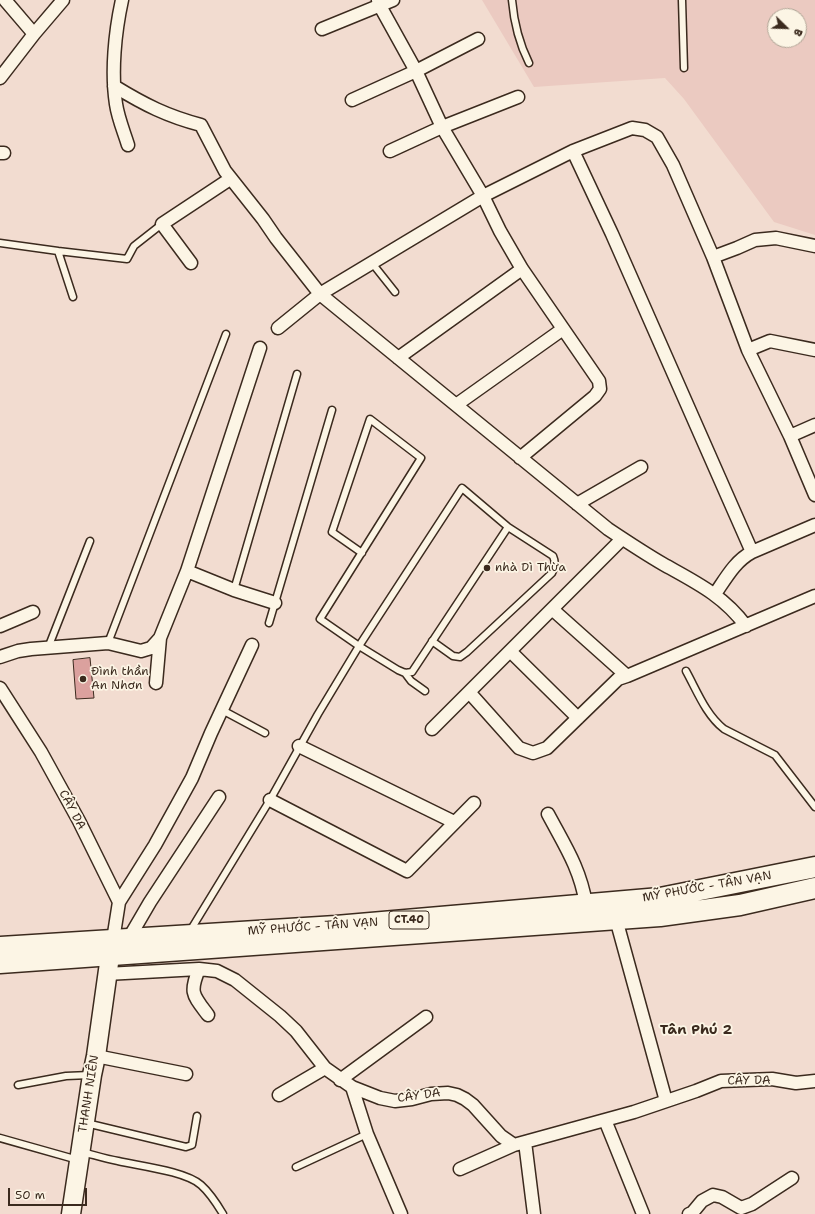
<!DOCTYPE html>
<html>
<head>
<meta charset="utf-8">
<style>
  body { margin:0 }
  #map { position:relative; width:815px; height:1214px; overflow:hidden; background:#f2dcd0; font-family:"Shantell Sans",sans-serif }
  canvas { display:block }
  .north { position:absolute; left:767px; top:8px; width:40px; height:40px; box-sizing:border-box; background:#fcf5e5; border:1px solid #afa495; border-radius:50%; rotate:113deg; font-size:11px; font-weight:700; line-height:16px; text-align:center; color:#3b2a1e }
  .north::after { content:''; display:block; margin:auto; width:14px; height:18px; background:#3b2a1e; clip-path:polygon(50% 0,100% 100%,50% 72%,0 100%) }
  .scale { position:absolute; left:8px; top:1188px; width:79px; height:18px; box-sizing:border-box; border:2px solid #3b2a1e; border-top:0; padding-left:5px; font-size:12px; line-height:14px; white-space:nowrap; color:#3b2a1e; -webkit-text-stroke:3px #fcf5e5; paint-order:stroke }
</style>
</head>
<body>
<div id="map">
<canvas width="815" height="1214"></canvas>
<div class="north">B</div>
<div class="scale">50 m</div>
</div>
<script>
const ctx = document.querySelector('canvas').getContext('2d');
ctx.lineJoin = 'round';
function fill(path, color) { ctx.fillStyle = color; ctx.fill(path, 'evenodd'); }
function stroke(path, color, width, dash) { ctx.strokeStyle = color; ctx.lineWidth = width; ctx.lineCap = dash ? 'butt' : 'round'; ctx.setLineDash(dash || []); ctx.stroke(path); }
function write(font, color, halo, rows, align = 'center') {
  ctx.font = font + ' "Shantell Sans",sans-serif'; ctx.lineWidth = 3.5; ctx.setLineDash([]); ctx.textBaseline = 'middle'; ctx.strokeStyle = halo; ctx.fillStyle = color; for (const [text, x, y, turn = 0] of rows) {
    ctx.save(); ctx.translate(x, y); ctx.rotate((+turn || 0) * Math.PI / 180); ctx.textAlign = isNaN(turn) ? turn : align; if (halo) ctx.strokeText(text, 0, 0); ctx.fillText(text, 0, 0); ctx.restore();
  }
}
fill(new Path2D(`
  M482,0H815V235L774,222L684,99L665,78L534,87ZM775,16H799V40H775Z`), '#ebcac1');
const building = new Path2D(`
  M90,658L94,698L76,699L73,660Z`);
fill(building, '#dba19e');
stroke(building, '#3b2a1e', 1);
const lane = new Path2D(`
  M512,0C514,23 519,43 529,63
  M682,0L684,68
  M0,243L58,251L73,297
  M58,251L127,259L134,246L162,224
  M372,263L395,292
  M362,553L332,532L370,419L421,458L320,619L359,646L398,670L405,673L412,672L508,527
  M234,590L297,374
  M269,623L332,410
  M108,643L226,334
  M48,648L90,541
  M686,671C697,691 706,715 724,729L775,755L815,807
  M405,673L411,681L425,691
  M222,710L265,733
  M190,931L270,800L318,714L359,646L462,488L508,527L553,556C556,563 555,567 552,573L467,652L460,657L453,656L432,641
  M18,1085L66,1076L90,1075
  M86,1123L186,1147L192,1145L197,1116
  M0,1138L78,1160
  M82,1152C94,1155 106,1159 118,1161C139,1166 185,1171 201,1185C210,1193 217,1204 223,1214
  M296,1167L367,1134`);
const street = new Path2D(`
  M5,0L34,34
  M122,0C115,32 111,72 116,104C118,118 124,132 128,145
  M378,0L380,6L416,71L442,127L483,196L500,231L522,269L599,381L600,389L595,396L520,458
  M322,29L393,0
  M0,78L34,34L63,0
  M114,86C145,105 167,116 201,125L225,171L263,219L276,238L320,294L608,529C626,541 644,553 663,564C695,582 723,595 746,626
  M352,100L416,71L478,39
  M390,151L442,127L518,97
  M573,151L612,234L752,552
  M0,153H4
  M713,257L737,248L755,240L776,238L815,246
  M191,263L162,224L230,179
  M278,328L320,294L483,196L573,151L632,128L645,130L657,137L673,165L713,257L748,350L790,436L815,495
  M748,350L770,341L815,350
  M398,358L522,269
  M456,405L563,329
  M790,436L815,425
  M577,504L641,467
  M187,571L234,590L275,603
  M715,594C726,578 735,561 752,552L815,525
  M552,609L627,676
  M0,626L33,612
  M510,651L578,718
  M0,657L18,651L31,649L108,643L141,651L151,648L160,638L187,571L260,348
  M156,683L160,638
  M0,688L41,752L79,821L119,902L113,940
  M469,692L519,748L533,753L547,748L618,679L627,676L815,596
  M432,729L622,539
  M299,746L454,822
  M270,800L407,871L474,803
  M548,814C565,846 580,868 586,904
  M119,902L155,845L192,778L211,733L252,645
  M616,919L666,1101
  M129,938L150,902L219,797
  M199,969C189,993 193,995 208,1015
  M106,974L199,969L217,971L235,980L280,1016L296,1031L325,1068L352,1087L380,1098L395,1101L412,1099L431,1094L448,1093L457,1095L465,1099L473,1105L501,1136L514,1145L634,1112L696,1091L721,1081L772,1079L796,1083L815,1081
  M96,1056L186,1074
  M340,1080L426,1017
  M352,1087L367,1134L401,1214
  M279,1095L325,1068
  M605,1120L643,1214
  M525,1142L534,1214
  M460,1169L514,1145
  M689,1214L692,1213L702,1201L713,1195L722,1197L741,1208L752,1204L792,1178`);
const secondary = new Path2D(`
  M71,1214L92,1075L96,1056L110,956`);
const primary = new Path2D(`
  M0,947L336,926L660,898L815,867
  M0,963L660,916L740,905L815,888`);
stroke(lane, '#3b2a1e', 9);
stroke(street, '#3b2a1e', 15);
stroke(secondary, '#3b2a1e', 21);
stroke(primary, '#3b2a1e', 23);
stroke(lane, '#fcf5e5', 6);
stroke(street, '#fcf5e5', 12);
stroke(secondary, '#fcf5e5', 18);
stroke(primary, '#fcf5e5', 20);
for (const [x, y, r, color] of [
  [487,568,4,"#3b2a1e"],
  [83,679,4,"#3b2a1e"]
]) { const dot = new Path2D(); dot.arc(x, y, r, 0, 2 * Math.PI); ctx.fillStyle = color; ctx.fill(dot); stroke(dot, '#fcf5e5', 1.5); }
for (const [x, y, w] of [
  [409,920,40]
]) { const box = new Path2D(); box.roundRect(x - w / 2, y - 9, w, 18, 3); ctx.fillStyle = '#fcf5e5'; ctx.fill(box); stroke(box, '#3b2a1e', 1); }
write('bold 11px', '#3b2a1e', null, [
  ["CT.40",409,920]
]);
write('12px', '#3b2a1e', '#fcf5e5', [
  ["nhà Dì Thừa",495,568],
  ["Đình thần",91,672],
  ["An Nhơn",91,686]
], 'left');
write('12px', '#3b2a1e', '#fcf5e5', [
  ["CÂY DA",72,810,62],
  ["MỸ PHƯỚC - TÂN VẠN",707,887,-10],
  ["MỸ PHƯỚC - TÂN VẠN",313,927,-4],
  ["CÂY DA",749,1081,-1],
  ["THANH NIÊN",89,1094,-81],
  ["CÂY DA",419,1096,-8]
]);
write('bold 14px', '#3b2a1e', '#fcf5e5', [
  ["Tân Phú 2",696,1030]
]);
</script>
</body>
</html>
